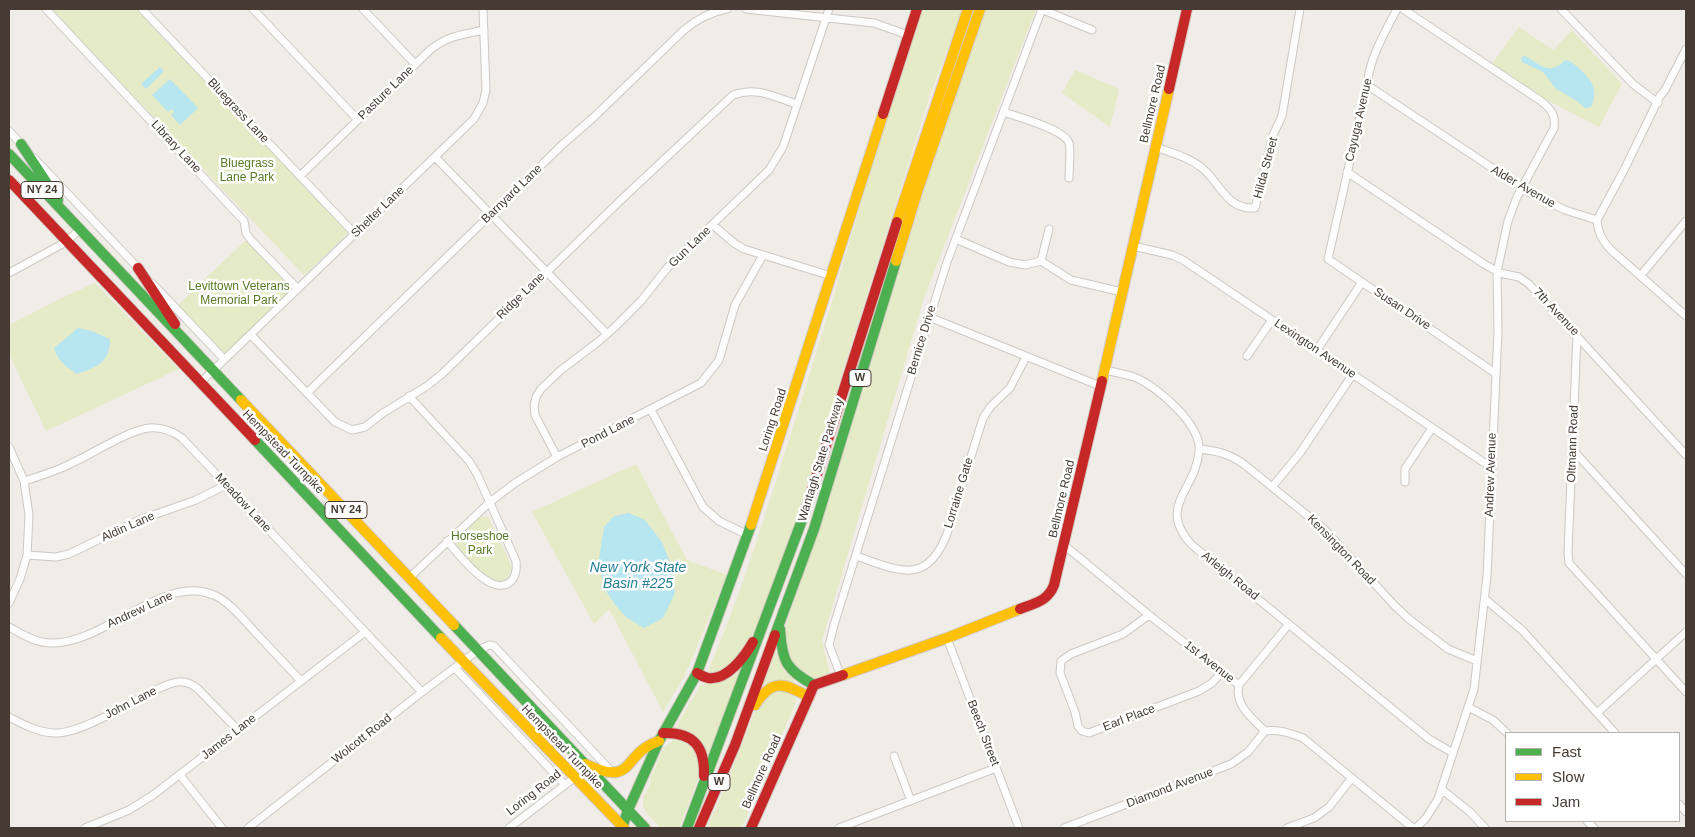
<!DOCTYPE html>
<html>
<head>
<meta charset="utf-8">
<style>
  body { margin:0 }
  #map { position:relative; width:1695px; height:837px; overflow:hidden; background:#f0ece8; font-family:Arial,sans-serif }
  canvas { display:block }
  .frame { position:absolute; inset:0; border:10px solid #463b34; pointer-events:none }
  .legend { position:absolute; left:1505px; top:732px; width:175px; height:90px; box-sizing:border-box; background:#fff; border:1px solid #b5b1ae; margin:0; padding:6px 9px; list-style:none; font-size:15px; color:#463b34 }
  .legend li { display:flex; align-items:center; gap:10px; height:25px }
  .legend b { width:25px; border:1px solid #b5b1ae }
</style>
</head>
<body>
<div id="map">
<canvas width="1695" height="837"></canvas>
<div class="frame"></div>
<ul class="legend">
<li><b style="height:6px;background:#4caf50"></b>Fast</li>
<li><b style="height:6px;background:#ffc107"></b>Slow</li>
<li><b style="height:6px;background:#c62828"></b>Jam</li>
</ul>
</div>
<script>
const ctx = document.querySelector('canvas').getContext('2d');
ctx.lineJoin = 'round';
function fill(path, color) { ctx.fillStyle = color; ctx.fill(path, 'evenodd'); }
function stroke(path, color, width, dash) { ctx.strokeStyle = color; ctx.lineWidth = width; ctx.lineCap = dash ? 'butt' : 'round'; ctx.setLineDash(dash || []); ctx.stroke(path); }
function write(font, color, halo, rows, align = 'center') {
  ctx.font = font + ' Arial,sans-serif'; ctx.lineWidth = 5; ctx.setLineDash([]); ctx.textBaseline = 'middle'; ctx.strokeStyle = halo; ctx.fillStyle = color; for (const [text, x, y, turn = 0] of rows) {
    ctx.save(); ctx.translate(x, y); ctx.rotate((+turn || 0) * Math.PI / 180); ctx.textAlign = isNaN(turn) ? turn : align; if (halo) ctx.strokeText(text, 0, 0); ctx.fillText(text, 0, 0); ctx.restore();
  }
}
fill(new Path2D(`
  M51,9H136L349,233L304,275Z
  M921,9H963L930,95L802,501L765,607L755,632L739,655L717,675L708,674V670C740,598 763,522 787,446C831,310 870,171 911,34Z
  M986,9H1036L924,298L822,641L830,674L816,678L806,677L785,654L783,634L840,464L925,187Z
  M1519,27L1553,50L1572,30L1622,84L1599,127L1543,98L1491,65Z
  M1075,70L1119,89L1110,127L1062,93Z
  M246,240L294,289L226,355L178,305Z
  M95,283L179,369L46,431L9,354V325L68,295Z
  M636,464L687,560L727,575L685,675L663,712L609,609L594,624L532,512Z
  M481,516L488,517L512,567L508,579C501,583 496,583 489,581L455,544L456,542Z
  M774,647L785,672L794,680L792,683L765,684L763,682Z
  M741,666L744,667L707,768L677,728V725L700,686L706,683C719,688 731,674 741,666Z
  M775,689L794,694L796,702L742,828H706L718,804L759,701Z
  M673,740L689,743L702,763L698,779L679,828H661L646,812L643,806V798L651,783V777L663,749Z`), '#e5ebc6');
fill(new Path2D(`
  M1524,56C1534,59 1543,72 1555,67C1559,66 1563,62 1566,60C1572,61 1575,65 1580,69C1592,80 1599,91 1591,107L1585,108L1577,101L1556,89L1543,72L1522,62L1521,58Z
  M160,67L164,71L146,89L141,84Z
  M170,79L198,108L180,125L171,115L174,112L172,109L168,112L152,95Z
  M78,328L92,331L110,339C110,363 97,367 77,374C65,366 58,361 54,348Z
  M629,513L645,520L662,542L673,570L675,593L663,618L644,628L626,617L616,606L606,591L598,565L604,527L614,516Z`), '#b7e6f0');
const street = new Path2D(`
  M46,9L244,221L246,233L251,240L298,289
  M142,9L355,234
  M253,9L358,120
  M363,9L415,64
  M746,9L874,23L908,35
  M1041,9L1092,30
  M1397,9C1384,34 1367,62 1367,91L1365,94L1328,259L1495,373
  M1403,9L1541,101C1551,109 1556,115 1554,128L1517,197L1508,221L1497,272L1498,331L1487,576L1474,689L1438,799L1426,818L1416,828
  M1561,9L1633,84L1658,103
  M1367,85L1530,193L1565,210L1597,220C1598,233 1602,240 1611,250L1686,316
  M1003,112C1018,117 1064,129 1069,143C1071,148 1069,170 1069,178
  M9,131L23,146
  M1156,147C1171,153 1189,157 1202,168C1220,182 1226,210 1255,208L1273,135L1282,116L1300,9
  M435,157L607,334
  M34,158L140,270
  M1347,172L1484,264L1500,273L1519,277L1529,284L1686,455
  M300,176L430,50C449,35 462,35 484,30
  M1597,220L1624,170L1660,96L1665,90L1686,49
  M713,225L734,243L744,249L831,276
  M956,239L1009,262L1025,265L1041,261L1071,280L1122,292
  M1133,246L1172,255L1183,260L1492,468
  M1041,261L1049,229
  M9,273L66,242L80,229
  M1641,275L1686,221
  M152,283L224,359
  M929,317L1100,386
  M251,335L335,422L352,430L365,427L383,413L427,386L442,374L623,198L733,95C757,86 774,97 797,104
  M1577,335L1568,552L1569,563L1686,692
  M1317,350L1362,282
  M1247,356L1272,320
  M1104,370C1114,372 1125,374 1134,377C1156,385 1202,425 1199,451C1196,491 1156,506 1192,545L1429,739L1453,753
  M200,383L474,119L483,103L486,90L483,9
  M307,393L562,145L595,116L684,30C697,19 710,12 727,9
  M409,396L469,461L477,474L516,561C517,570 516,578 509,583C489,596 459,554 447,541
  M651,410L703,507L719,521L748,535
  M9,447L24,481L29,515L27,555L20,579L9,603
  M1200,449C1217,451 1231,454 1245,465L1324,529L1395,606L1409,619L1448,649L1477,661
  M1572,449L1686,574
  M557,457L535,415L534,406L536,397L541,389L561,370L598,342L615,327L641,301L668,267L769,170L783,147L829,9
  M24,481C40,476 57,471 72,463C92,454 129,430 149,428C162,427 172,431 182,438L422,692
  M1405,482V469L1432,428
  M1273,486L1300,453L1353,374
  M1064,545L1149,615L1239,685C1234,705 1252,718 1265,731C1278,729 1290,733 1303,738L1413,828
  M27,555L56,557L69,554L139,520L196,500L226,485
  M856,556C898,570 926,587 947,534L983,418L991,406L1010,388L1026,357
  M409,578L490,502L515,483L557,457L701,383L719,360L735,305L763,255
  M1485,599L1523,631L1615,733
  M1149,615L1123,634L1071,654L1061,661L1060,673L1075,712L1078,726L1082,731L1089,733L1199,691L1212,683L1222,672
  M9,627C22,634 36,643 51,643C105,645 166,569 218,597C232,605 243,619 254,631C270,648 285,664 301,681
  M947,638L1019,828
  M455,668L565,785
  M841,676L829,645L834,625L947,262L1042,9
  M1239,685L1289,624
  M1468,707L1493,720L1507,733
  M1597,713L1686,632
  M9,717C24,725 41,734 59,733C84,731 126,705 150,693C158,689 168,683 178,682C186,681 192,684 198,689L238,730
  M894,756L911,801
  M180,775L222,828
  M1441,789L1470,812L1485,828
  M1679,804L1686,812
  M1587,821L1594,828
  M85,828L129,810L153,795L365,632
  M248,828L422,692L477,651L489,645L494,646L613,773
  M509,828L574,778
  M839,828L996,768
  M1064,828L1231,764L1248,752L1265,731
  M1287,828L1314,818L1329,807L1351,779`);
const fast = new Path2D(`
  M21,144L58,200
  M9,154L241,400
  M255,440L441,638
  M454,625L645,828
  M780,629C782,661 786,670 814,685
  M775,635L814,529L896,261
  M622,828L628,810L659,741L697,673L751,525
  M687,828L805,512`);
const slow = new Path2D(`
  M897,222L968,9
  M896,261L918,189L980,9
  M1102,381L1169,89
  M241,400L454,625
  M751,525L883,114
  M441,638L624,828
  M843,675L947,638L1020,609
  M755,705C772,678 784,683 809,697
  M585,764C637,788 620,754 659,741`);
const jam = new Path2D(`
  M1169,89L1187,9
  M883,114L917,9
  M9,180L255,440
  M138,268L175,324
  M805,512L897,222
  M1020,609C1035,603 1048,601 1054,585L1102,381
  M697,673C700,675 704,677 708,678C727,681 745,656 753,642
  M663,733C694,732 705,747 704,776
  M699,828L735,745L775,635
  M751,828L814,685L843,675`);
stroke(street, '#ccc8c4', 9);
stroke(fast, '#d1c9c0', 12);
stroke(slow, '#d1c9c0', 12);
stroke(jam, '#d1c9c0', 12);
stroke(street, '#fdfcfc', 7);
stroke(fast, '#4caf50', 10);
stroke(slow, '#ffc107', 10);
stroke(jam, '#c62828', 10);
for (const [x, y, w] of [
  [42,190,42],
  [860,378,22],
  [346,510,42],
  [719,782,22]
]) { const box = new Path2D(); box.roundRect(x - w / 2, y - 8.5, w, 17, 4); ctx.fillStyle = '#fff'; ctx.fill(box); stroke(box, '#463b34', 1); }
write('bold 11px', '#463b34', null, [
  ["NY 24",42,190],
  ["W",860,378],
  ["NY 24",346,510],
  ["W",719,782]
]);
write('12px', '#463b34', '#fff', [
  ["Pasture Lane",386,93,-44],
  ["Bellmore Road",1153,104,-77],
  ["Bluegrass Lane",238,111,47],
  ["Cayuga Avenue",1359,120,-77],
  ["Library Lane",176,147,47],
  ["Hilda Street",1266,168,-75],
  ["Alder Avenue",1523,187,30],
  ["Barnyard Lane",512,194,-44],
  ["Shelter Lane",378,212,-44],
  ["Gun Lane",690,247,-44],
  ["Ridge Lane",521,296,-44],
  ["Susan Drive",1402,309,34],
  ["7th Avenue",1556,312,47],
  ["Bernice Drive",922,340,-73],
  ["Lexington Avenue",1315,349,34],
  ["Loring Road",773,420,-72],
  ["Pond Lane",608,432,-27],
  ["Oltmann Road",1573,444,-88],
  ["Hempstead Turnpike",283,452,46],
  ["Wantagh State Parkway",821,460,-73],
  ["Andrew Avenue",1491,475,-88],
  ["Lorraine Gate",959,493,-73],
  ["Bellmore Road",1062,499,-77],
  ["Meadow Lane",243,503,47],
  ["Aldin Lane",128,527,-24],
  ["Kensington Road",1341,550,46],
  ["Arleigh Road",1230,576,39],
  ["Andrew Lane",140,610,-25],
  ["1st Avenue",1209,662,38],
  ["John Lane",131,703,-27],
  ["Earl Place",1129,718,-21],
  ["Beech Street",983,733,69],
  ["James Lane",229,737,-38],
  ["Wolcott Road",362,739,-38],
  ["Hempstead Turnpike",562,747,46],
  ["Bellmore Road",762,772,-66],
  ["Diamond Avenue",1170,788,-21],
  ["Loring Road",534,793,-38]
]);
write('12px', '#597a25', '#fff', [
  ["Bluegrass",247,164],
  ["Lane Park",247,178],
  ["Levittown Veterans",239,287],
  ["Memorial Park",239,301],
  ["Horseshoe",480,537],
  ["Park",480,551]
]);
write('italic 14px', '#247f95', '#fff', [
  ["New York State",638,568],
  ["Basin #225",638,584]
]);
</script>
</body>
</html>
